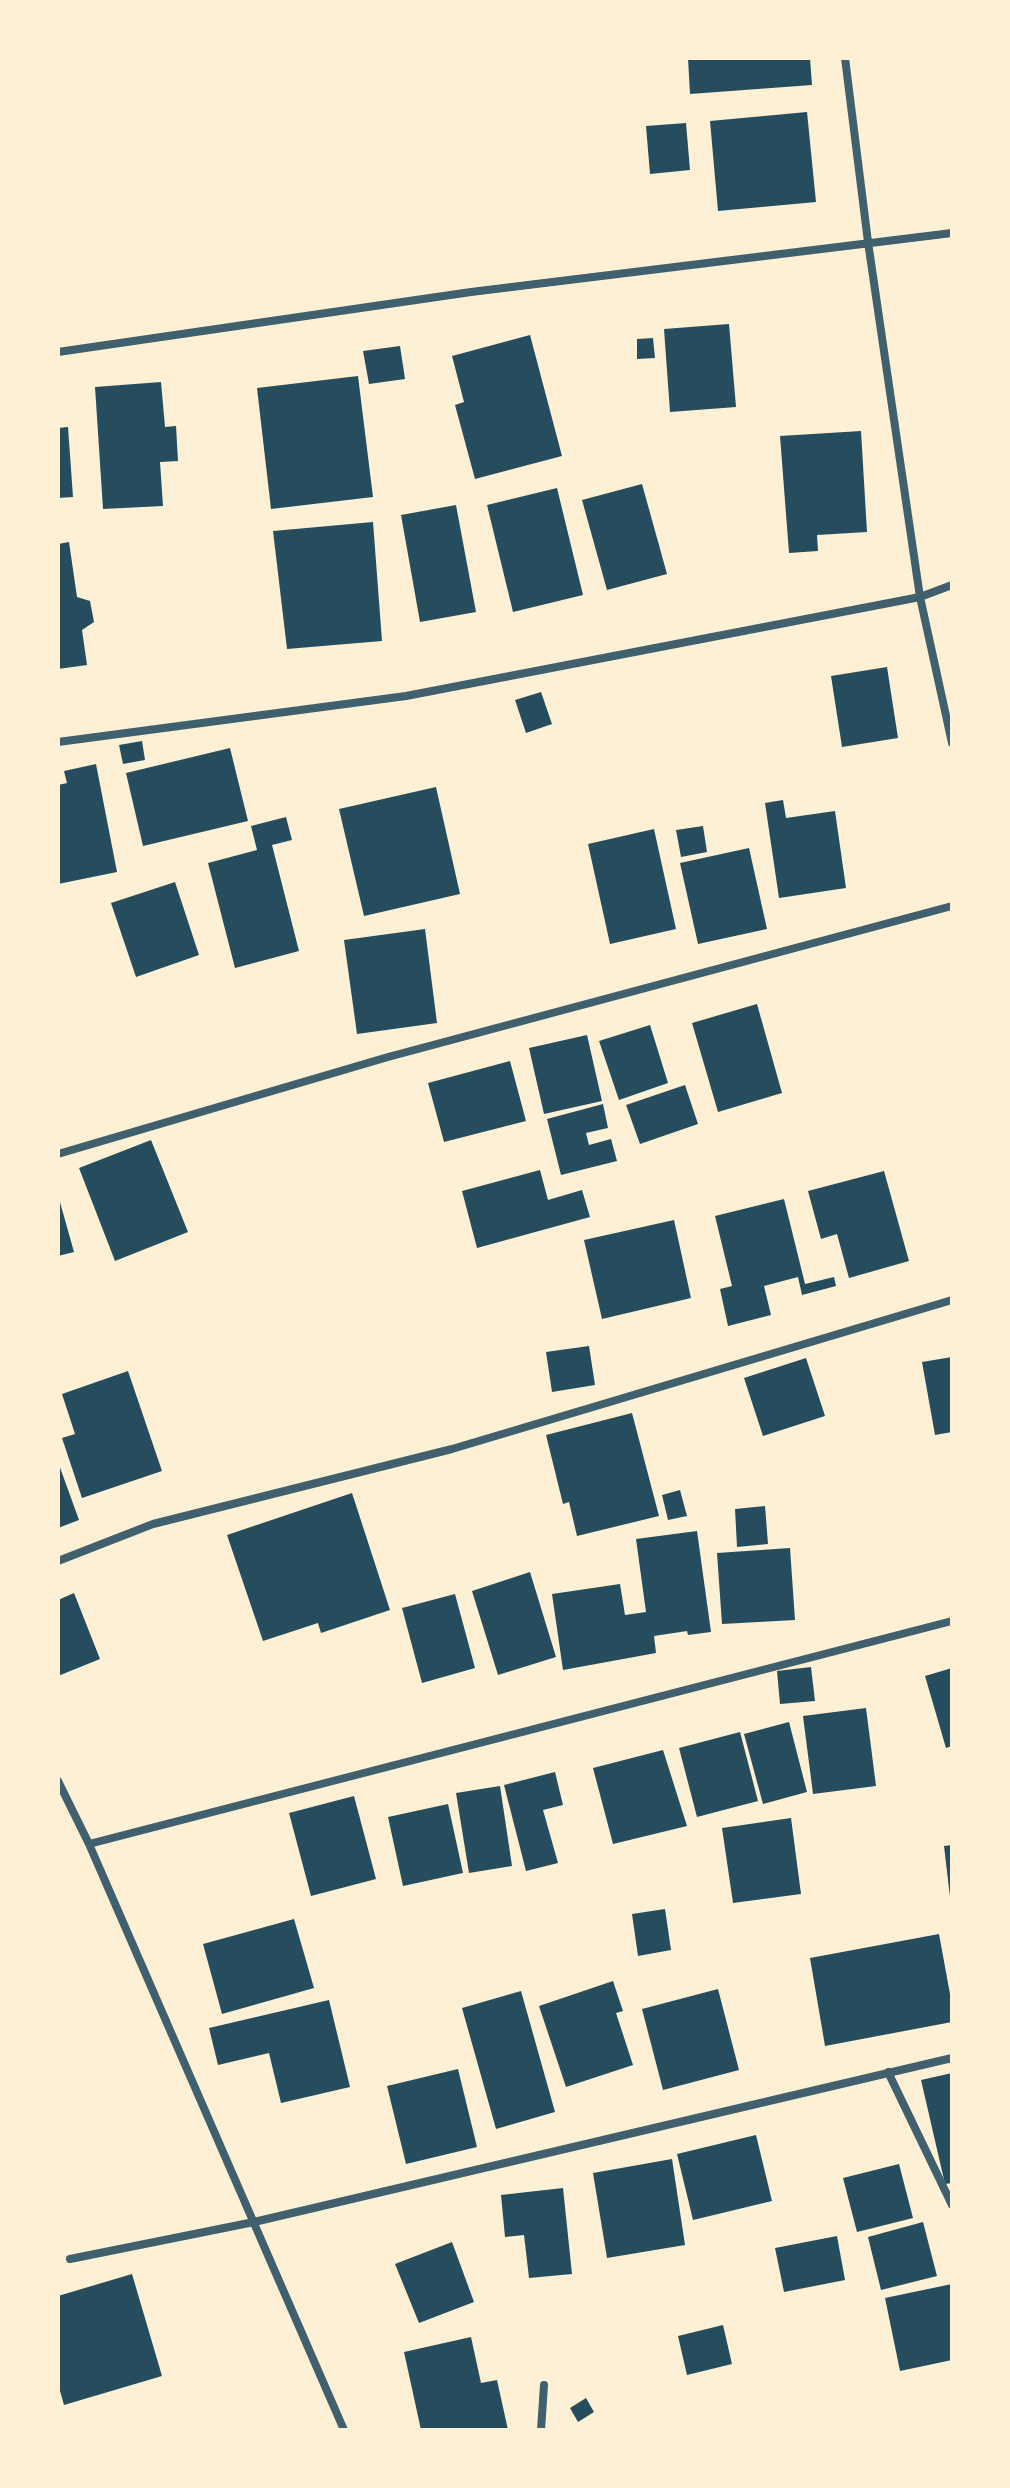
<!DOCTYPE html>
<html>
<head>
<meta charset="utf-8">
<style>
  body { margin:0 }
  #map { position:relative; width:1010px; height:2488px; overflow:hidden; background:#fdf0d5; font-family:"Alegreya Sans",sans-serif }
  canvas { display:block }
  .frame { position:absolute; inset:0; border:60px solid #fdf0d5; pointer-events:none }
</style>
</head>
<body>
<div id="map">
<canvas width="1010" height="2488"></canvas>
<div class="frame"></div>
</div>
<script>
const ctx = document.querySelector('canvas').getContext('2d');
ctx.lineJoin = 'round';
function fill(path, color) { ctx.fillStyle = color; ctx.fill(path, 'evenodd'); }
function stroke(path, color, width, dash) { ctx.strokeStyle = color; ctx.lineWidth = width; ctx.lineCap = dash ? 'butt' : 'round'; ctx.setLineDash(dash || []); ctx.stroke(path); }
fill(new Path2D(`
  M688,58H810L812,85L690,94Z
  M807,112L816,202L718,211L710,121Z
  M686,123L690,170L650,174L646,126Z
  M729,324L736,407L670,412L664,329Z
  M530,335L562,456L475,479L455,405L464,402L452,356Z
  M653,338L655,358L637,359V339Z
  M400,346L405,379L369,384L363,351Z
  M358,376L373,497L271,509L257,388Z
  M161,382L165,427L176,426L178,461L160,462L163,506L103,509L95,387Z
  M68,427L73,497L58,498V428Z
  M861,431L867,532L817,535L818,551L789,553L780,436Z
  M642,484L667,574L607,590L582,500Z
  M557,488L583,595L513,612L487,505Z
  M456,505L476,612L420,622L401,515Z
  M373,522L382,641L287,649L273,531Z
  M69,542L77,597L90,601L94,622L82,630L87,665L58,669V544Z
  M887,667L898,738L842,747L831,676Z
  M541,692L552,724L526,733L515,700Z
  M142,741L145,760L123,764L119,745Z
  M230,748L248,821L143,846L126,773Z
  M96,764L117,872L58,884V785L67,783L64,771Z
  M436,787L460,894L364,916L339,809Z
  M783,800L786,818L835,811L846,888L779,898L765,803Z
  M286,817L292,840L272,845L299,951L235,968L208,863L257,850L251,826Z
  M703,826L707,852L681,857L676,830Z
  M654,829L676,929L610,944L588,844Z
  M749,848L767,929L698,944L680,863Z
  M175,882L199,955L136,977L111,903Z
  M425,929L437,1023L357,1034L344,940Z
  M757,1004L782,1093L718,1112L692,1023Z
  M650,1025L668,1083L619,1100L599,1041Z
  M587,1035L602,1101L544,1114L529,1048Z
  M510,1061L526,1121L444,1142L428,1083Z
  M685,1085L698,1124L640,1144L626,1105Z
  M603,1104L608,1128L586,1133L589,1145L611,1139L617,1161L561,1175L547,1119Z
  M151,1140L188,1232L115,1261L79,1168Z
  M540,1170L548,1200L582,1190L590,1217L477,1248L462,1191Z
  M884,1171L909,1261L849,1278L837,1234L821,1239L808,1191Z
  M58,1195L74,1252L58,1256Z
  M784,1199L805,1284L834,1277L836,1286L802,1295L798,1277L764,1286L771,1315L728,1326L720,1289L732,1286L715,1216Z
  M674,1220L691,1298L602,1319L584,1240Z
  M589,1346L595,1385L552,1392L546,1352Z
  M952,1357V1432L935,1435L922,1362Z
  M806,1358L825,1416L763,1436L744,1378Z
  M128,1371L162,1471L82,1498L62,1438L75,1434L62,1394Z
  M632,1413L659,1516L577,1536L569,1502L563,1504L546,1435Z
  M58,1462L79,1520L58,1528Z
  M680,1490L687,1516L668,1520L662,1495Z
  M352,1493L390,1610L321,1633L318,1623L263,1641L227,1535Z
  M765,1506L768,1544L737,1547L735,1509Z
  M697,1531L711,1632L688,1635L687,1631L654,1636L656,1653L563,1670L552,1594L620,1584L625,1615L646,1612L636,1539Z
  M790,1548L795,1620L722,1624L717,1553Z
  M530,1572L556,1657L498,1675L472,1591Z
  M74,1593L100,1659L58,1676V1600Z
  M455,1594L475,1668L422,1683L402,1608Z
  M811,1667L815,1701L780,1704L777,1671Z
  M952,1668V1746L946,1748L925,1676Z
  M866,1708L876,1786L813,1794L803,1716Z
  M789,1722L807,1792L763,1804L744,1734Z
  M740,1732L758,1801L697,1817L679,1748Z
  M663,1750L687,1826L613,1844L593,1768Z
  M555,1772L563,1805L543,1810L558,1863L526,1871L504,1785Z
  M500,1786L512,1866L469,1873L456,1793Z
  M354,1796L376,1879L311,1896L289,1813Z
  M448,1804L463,1873L403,1886L388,1817Z
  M791,1818L801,1894L733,1903L722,1828Z
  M952,1845V1897H950L944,1846Z
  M665,1909L671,1950L638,1956L632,1914Z
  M294,1919L314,1988L222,2014L203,1944Z
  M939,1934L952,2005V2022L825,2046L810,1958Z
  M613,1981L623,2011L616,2013L633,2065L566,2087L539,2006Z
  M718,1989L739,2070L663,2090L642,2009Z
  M521,1991L555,2112L496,2129L462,2008Z
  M329,2000L350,2087L281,2103L269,2053L218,2065L209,2028Z
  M458,2069L477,2147L406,2164L387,2086Z
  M952,2073V2183L945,2184L921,2080Z
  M756,2135L772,2201L693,2220L677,2154Z
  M672,2159L685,2245L607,2258L593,2173Z
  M899,2164L913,2218L857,2232L843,2178Z
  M563,2188L572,2274L529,2278L524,2235L505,2237L501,2195Z
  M923,2222L937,2276L881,2290L868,2237Z
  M837,2236L845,2280L784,2292L775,2248Z
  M452,2242L474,2302L419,2323L395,2264Z
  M132,2274L162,2376L64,2405L58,2384V2296Z
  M952,2284V2360L900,2371L885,2298Z
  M723,2325L732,2364L687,2375L678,2336Z
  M471,2337L481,2383L497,2380L508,2430H421L404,2352Z
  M586,2398L594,2412L578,2422L570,2408Z`), '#264d5e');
stroke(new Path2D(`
  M845,58L868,242L920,597L952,743
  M58,352L471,292L952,233
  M58,742L406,696L920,597L952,585
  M58,1154L388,1057L952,906
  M58,1561L153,1524L452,1449L952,1300
  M58,1781L89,1844L344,2430
  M89,1844L952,1621
  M888,2072L952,2205
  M70,2259L254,2222L952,2058
  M541,2430L544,2385`), '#3f606c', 8);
</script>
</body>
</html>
